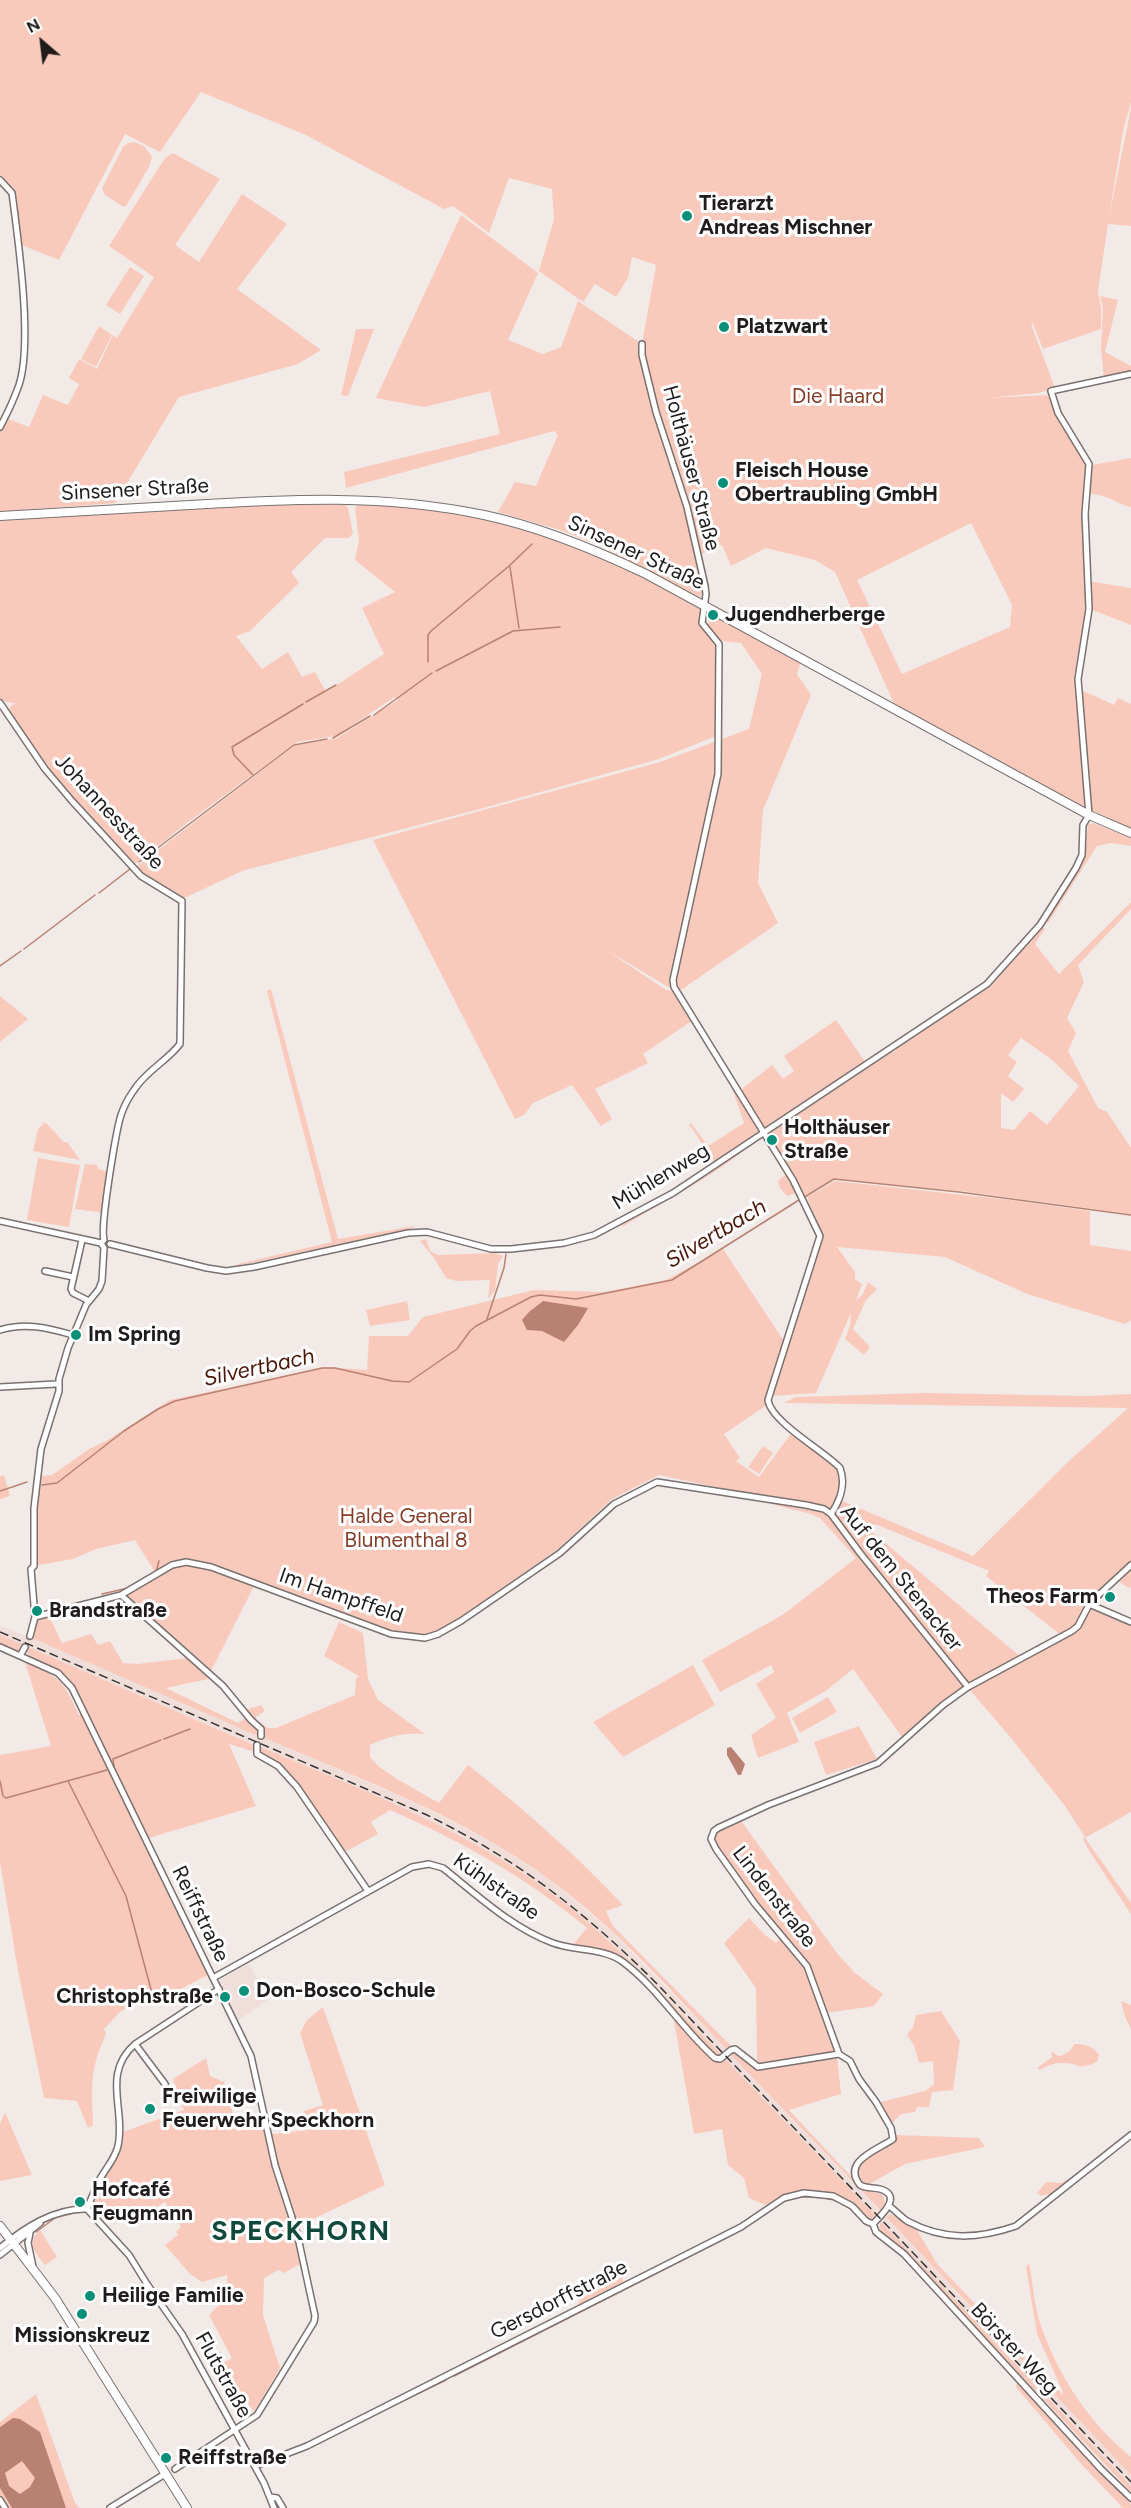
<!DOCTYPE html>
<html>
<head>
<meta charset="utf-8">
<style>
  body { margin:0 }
  #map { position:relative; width:1131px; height:2508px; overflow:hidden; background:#f2eae7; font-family:Figtree,sans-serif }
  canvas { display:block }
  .north { position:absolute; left:12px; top:12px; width:60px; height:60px; -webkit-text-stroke:4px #fff; paint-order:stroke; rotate:332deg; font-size:16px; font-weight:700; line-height:24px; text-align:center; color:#1f1c1b }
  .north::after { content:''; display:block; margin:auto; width:21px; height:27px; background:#1f1c1b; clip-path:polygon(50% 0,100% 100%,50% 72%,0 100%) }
</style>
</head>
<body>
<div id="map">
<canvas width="1131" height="2508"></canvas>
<div class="north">N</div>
</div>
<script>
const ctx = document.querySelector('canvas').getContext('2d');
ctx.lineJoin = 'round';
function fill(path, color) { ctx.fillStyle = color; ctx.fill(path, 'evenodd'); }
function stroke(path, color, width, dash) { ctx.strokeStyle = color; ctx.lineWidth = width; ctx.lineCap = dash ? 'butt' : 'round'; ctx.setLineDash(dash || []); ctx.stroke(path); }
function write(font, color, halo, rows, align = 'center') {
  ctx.font = font + ' Figtree,sans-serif'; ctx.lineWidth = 6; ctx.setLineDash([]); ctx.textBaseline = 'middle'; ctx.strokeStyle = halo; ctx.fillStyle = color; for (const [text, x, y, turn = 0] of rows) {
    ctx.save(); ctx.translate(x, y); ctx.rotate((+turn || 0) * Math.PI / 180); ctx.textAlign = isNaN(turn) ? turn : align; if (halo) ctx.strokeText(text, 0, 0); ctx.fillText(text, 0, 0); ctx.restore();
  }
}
fill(new Path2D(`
  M0,1626L54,1647L409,1800L490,1841L549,1879L613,1933L727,2050L722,2055L607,1939L544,1888L485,1850L404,1809L0,1635Z
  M249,1964L269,1999L237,2021L219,1984L220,1980Z
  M729,2053L1131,2475V2486L733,2068L724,2058Z`), '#efded9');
fill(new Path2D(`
  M0,0H1131V102L1123,131L1109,217L1131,108V226L1108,224L1098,291L1101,308V329L1043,349L1033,324H1031L1055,388L1039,393L988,398L1047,395L1087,460L1088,609L1078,678L1087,811L895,706L835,572L815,560L766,548L731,566L722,545L701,554L689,502L673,456L667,458L683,506L703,586V592L700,597L626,561L603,547L560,530L498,512L515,482L536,486L558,435L554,431L346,488L344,472L500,434L490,391L424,407L376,398L461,215L538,273L508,340L543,354L561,347L578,301L642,344L656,265L632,257L628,278L616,297L595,284L583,302L539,271L554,219L552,189L509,178L489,233L453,206L444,209L306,135L201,92L160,152L125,134L59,260L19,244L14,192L0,178ZM971,523L1012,605L1010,627L902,674L857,580Z
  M134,142L144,146L152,157L149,167L126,206H122L104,194L102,188L123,147L128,143Z
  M173,153L220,179L175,245L199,262L242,194L287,224L237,289L321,350L298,364L179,397L115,503L0,512V430L6,418L29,427L43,395L68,405L79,384L69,378L79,359L97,369L113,335L117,338L154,277L109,246L165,158Z
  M130,267L144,276L120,314L106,305Z
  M1100,296L1118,300L1105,352L1131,366V373L1104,378L1101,349L1103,308Z
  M99,326L112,335L96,367L81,359Z
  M356,329H374L348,396L341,395Z
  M1131,458V507C1115,503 1105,493 1088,494L1092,465Z
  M298,501L344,502L348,508L353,533L349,538H325L291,572L299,583L250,631L236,636L262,669L288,652L302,677L315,672L326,692L384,654L362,608L395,592L355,560L359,540L355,508L359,502C416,508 477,511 532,530C590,549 645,577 700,606V625L715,646L716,736L659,759L480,809L242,871L182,899L143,876L136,867L294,746L337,738L398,700L395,697L336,736L297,742L188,822L134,865L45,769L6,711L15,703L0,701V519Z
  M1088,581L1131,588V625L1090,609Z
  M715,615L800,663L797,674L811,695L763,810L758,883L778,923L681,990L668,987L605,949L666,990L676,991L693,1020L643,1054L648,1063L595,1089L612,1119L601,1126L572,1085L533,1103L524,1115L515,1119L373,840L660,762L749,729L762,674L741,643L721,641L707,624Z
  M1079,689L1114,705L1118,698L1131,704V828L1091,810Z
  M1093,823L1131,838V846L1111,843L1097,846L1048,923L1045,921L1085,856L1088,825Z
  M1131,902V909L1078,965L1084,982L1067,1018L1076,1033L1068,1051L1098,1108L1107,1112L1131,1148V1214L961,1191L835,1179L805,1196L768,1133L770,1128L893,1048V1052L896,1051L895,1047L988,986L1041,927L1045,929L1035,944L1059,974ZM1021,1038L1051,1059L1079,1086L1047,1125L1030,1111L1014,1130L1001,1128V1093L1013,1102L1024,1089L1008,1076L1017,1062L1008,1055Z
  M271,989L338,1239L415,1226L408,1231L235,1266L238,1264L332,1242L267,991Z
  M0,996L28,1019L0,1042Z
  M836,1020L866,1063L764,1129L742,1093L743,1088L772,1065L783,1079L794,1071L784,1056Z
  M732,1088L761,1130L714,1162L689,1124L691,1123L708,1146L744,1123Z
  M45,1122L64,1142H67L80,1160L33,1151L38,1129Z
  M751,1141C741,1162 648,1210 624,1226L617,1224L649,1207Z
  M38,1158L80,1165L69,1227L27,1220Z
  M85,1164L97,1165L98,1169L109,1172L104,1213L75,1209Z
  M786,1174L796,1193L787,1196L780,1188L778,1181Z
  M835,1181L1010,1200L1090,1211V1245L1131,1251V1320L1125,1324L1027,1294L945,1257L837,1247L855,1272V1279L862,1284L856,1301L863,1294L868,1282L877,1289L866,1300L853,1329L870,1347L864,1355L845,1339L850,1325L851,1313L816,1393L772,1396L821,1233L807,1197Z
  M426,1239L430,1251L438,1255L496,1253L503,1256L498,1264L495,1291L488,1298L490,1280L456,1281L446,1278L434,1258L420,1241Z
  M723,1249L784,1341L767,1397V1405L724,1434L740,1458L736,1461L759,1477L793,1431L840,1470C843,1485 838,1501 830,1515L967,1687L905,1741L853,1669L827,1690L787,1713L799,1742L758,1758L751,1735L776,1718L756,1684L774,1672L771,1665L720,1692L702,1660L784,1614L856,1558L820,1518L808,1513L782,1507L721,1488L659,1475L612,1499L557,1550L453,1622L430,1634H392L255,1584L210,1673L125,1596L158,1577L135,1540L96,1549L73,1559L34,1566L35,1508L40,1476L52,1475L89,1449L106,1441L170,1400L326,1367L367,1370L369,1336H408L423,1317L534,1290L604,1292L666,1280Z
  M407,1301L410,1320L370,1326L366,1310Z
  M925,1393L1087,1396L1131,1394V1561L1090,1600L1088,1605L1131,1623V1812L1085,1838L1131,1903V1914L1088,1849L1083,1839L1085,1837L1065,1806L1011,1738L974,1695L837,1522L836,1509L840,1500L973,1556L1070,1460L1128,1408L784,1403L795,1397ZM875,1524L989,1571L986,1576L1062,1636L1023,1659L871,1531Z
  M763,1446L773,1453L759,1474L748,1467Z
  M4,1475L10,1496L0,1499V1476Z
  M1131,1567V1586L1129,1588L1116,1580Z
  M49,1616L62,1643L91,1634L98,1645L110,1641L123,1663L138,1664L187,1658L213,1678L166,1688L238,1723L247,1717L260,1729L258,1736L32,1638L37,1621Z
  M339,1622L363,1633L368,1679L378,1700L425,1734C406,1732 387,1737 370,1745V1757L378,1766L397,1779L439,1803L468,1765C523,1808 576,1855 623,1905L606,1911L613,1926L732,2047L727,2050C671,1990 616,1928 550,1880C463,1816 360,1779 262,1737L263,1731L245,1710L261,1705L265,1711L256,1717V1720L268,1728H276L355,1695L356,1679L359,1676L324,1656Z
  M0,1635L24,1645L16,1652L0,1645Z
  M28,1647L254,1745L255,1752L229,1744L256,1806L142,1840L208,1975L147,2006L143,1999L120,2012L104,2029L106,2034C89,2071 92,2085 93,2125L88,2128L77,2101L44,2098L18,1971L0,1862V1755L51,1746L25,1662C62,1679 61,1678 79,1715L86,1711L66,1675L30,1658L27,1652Z
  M693,1665L715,1705L623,1757L593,1722Z
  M828,1697L837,1712L800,1733L792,1718Z
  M859,1726L877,1759L826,1775L814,1742Z
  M258,1746C356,1787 456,1825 543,1887C610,1935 664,1997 722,2055L719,2057L714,2055L677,2014L621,1959L572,1946L587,1928C527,1878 461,1841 390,1810L371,1822L378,1834L343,1853L298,1785L258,1753Z
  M739,1818L837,1953L855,1973L883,1994L874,2006L826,2013L836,2053L757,2065L756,1988L724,1943L749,1918L765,1935L776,1943L783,1935C761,1911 720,1867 714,1836L718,1830Z
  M1121,2001L1131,2005V2029L1125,2017Z
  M323,2007L385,2185L294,2228L302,2263L284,2273L278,2270L264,2278L263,2315L280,2368L254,2412L222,2364L232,2358L209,2315L228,2296L227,2275L202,2282L190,2274L165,2245L178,2235L176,2232L181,2227L165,2202L144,2215L124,2208L103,2224L91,2206L102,2179L118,2155L123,2132L184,2110L173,2079L206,2058L210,2076L224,2082L238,2131L263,2125L273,2134L309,2130L304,2111L323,2105L300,2033L307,2020Z
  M941,2011L960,2041L953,2090L932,2092L929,2107H917L915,2112L901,2114L892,2123L881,2102L925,2091L934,2084L933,2061L919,2063L914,2045L907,2035L913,2027L916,2015Z
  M674,2021L679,2022L716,2062L724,2058L876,2216L874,2218L869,2219C848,2198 822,2184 791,2193C782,2196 775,2203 765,2205L749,2198L744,2178L728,2165L722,2129L694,2134Z
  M1074,2044C1085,2044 1093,2046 1099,2055L1097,2062C1075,2071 1081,2063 1064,2063C1056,2062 1047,2066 1040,2070L1037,2068L1052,2057L1051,2051L1058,2056C1066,2055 1071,2051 1074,2044Z
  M733,2050L752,2067L760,2069L837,2056L841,2094L789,2110L862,2188L883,2195L885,2202L881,2211L729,2053Z
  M5,2112L32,2175L0,2181V2124Z
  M896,2135L979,2138L985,2147L905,2164L866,2186C859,2182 858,2178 857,2171L862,2160L893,2141Z
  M1072,2177L1075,2182L1062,2194V2188L1049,2197L1048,2194L1041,2196L1037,2193L1046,2182L1061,2183Z
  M890,2214L915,2227L938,2265L1062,2394L1063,2392L1037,2334L1026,2267L1029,2263C1033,2283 1034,2306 1041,2326C1059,2377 1089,2423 1131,2457V2475L886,2217Z
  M881,2222L1131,2486V2492L905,2253L882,2233L879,2227Z
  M40,2230L57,2257L45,2265C35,2252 26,2244 40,2230Z
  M622,2277L624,2284L577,2307L580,2299Z
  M1018,2383L1131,2504V2508H1123L1082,2465L1015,2386Z
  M36,2394L75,2503L79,2508H8L0,2495V2422Z`), '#f9cabc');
fill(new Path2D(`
  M543,1301L588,1308L578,1325L564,1342L542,1331L527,1330L522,1320L529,1312Z
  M731,1747L745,1764L741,1775H738L727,1755V1748Z
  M13,2418L20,2419L40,2432L66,2508H12L0,2488V2427ZM22,2461L35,2478L30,2487L20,2494L9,2486L5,2473Z`), '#b98171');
stroke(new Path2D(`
  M510,567L519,628
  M428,662V635L431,631L509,566L532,544
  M436,671L513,631L560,627
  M306,702L336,685
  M374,715L432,673
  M333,738L370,716
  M253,775L234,755L232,747L303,704
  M139,862L294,745L327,739
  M99,893L130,869
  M24,949L95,895
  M0,966L21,951
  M803,1198L834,1179L959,1192L1131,1215
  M487,1319L504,1268L506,1254
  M42,1485L57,1483L124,1431L158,1409L175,1401L322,1368H335L392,1381L409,1382L457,1349L470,1331L476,1326L531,1297L540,1295L576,1299L672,1280L799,1200
  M0,1491L27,1482
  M156,1572L159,1561
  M102,1594L128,1588
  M164,1739L190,1729
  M114,1766L113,1759L161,1740
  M0,1781L3,1796L6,1798L107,1770
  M68,1781L126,1896L153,1997
  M800,2197H820
  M828,2199L835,2200
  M780,2203L790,2199
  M102,2229L108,2236
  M36,2232L55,2218L77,2212
  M111,2240L124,2254
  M454,2376L734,2234L767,2213
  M388,2408L446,2380`), '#b98171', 1.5);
stroke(new Path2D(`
  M25,1647L30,1636`), '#c8c1be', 5, [5, 2.5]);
const street = new Path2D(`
  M0,180L12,193C18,239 33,342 19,385C14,399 7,414 0,427
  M642,344V355L656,412L687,507L705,586L706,594L702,623L719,644L718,774L673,980L674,987L793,1180L820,1236L768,1400C771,1422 824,1451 840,1468C846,1484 840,1501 831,1514
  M0,703L45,769L72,801L141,876L182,901L180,1044C167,1061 146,1071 134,1090C129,1097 124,1106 121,1115C116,1131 100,1226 104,1240L101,1243L104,1248L102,1281L99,1289L86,1305L68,1348L59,1379V1391L41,1449L34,1508V1566L31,1569L35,1617L30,1636
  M0,1221L101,1243
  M82,1240L71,1289L73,1293L89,1301
  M110,1244L207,1268L226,1271L254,1267L408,1233L427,1232L491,1249H511L564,1243L594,1235L673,1193L987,984L1040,925L1076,868L1082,855L1083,825L1089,815L1078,679L1089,609L1085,514L1089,464L1058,413L1051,391L1131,374
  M45,1271L73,1277
  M0,1330C25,1322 48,1328 73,1335
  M0,1387L56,1384
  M121,1595L223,1686L251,1720L261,1729V1736
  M1089,1604L1131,1622
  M35,1617L121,1595L172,1565L186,1562L211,1567L391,1634L425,1638L438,1634L461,1621L560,1553L614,1504L657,1482L806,1505L824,1509L831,1514L860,1553L968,1687
  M0,1647L58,1673L72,1688L251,2056L275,2165L297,2233L315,2316L314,2322L257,2415L175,2469
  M20,1656L25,1647
  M257,1745V1754L278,1766L297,1787L368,1891
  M213,1978L412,1867L429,1864L443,1868C477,1895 512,1928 553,1943C574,1951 605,1948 623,1962C659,1989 682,2029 715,2058L720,2059L731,2050L735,2049L758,2067L839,2054
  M135,2044L165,2084
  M889,2206C896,2211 901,2217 907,2221C944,2241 978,2239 1016,2226L1131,2135
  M87,2209L129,2255L147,2284L182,2334L264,2483L274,2508
  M873,2224C880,2216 904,2196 880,2189C873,2187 867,2189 860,2185C841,2161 878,2150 893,2139L891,2128L876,2102L859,2079L850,2061L839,2054L807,1966L755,1904L716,1849L711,1839L714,1831L718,1828L768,1805L878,1763L943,1705L968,1687L1072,1631L1078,1626L1090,1603L1131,1565
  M873,2224L876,2232L904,2254L1101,2469L1131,2498
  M30,2233L28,2243L33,2267
  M0,2248C24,2228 54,2208 87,2209C91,2199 95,2189 100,2179C106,2168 115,2159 118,2146C126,2109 101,2074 135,2044L219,1989
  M0,2255L40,2223
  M255,2466L307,2446L741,2227L784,2198L804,2193L833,2196L852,2206L866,2221L873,2224
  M270,2497L277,2498L283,2508
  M0,2500L5,2508
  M110,2508L165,2474`);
const secondary = new Path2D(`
  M0,516C63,512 127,509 190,505C291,499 384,494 484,515C541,527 594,549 646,574L1089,815L1131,833
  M0,2226L55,2298L187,2508`);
stroke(street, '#78716f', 8);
stroke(secondary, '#78716f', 10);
stroke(street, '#fff', 5);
stroke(secondary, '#fff', 8);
stroke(new Path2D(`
  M0,1632L427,1815C520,1861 588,1914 661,1988L1131,2482`), '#383433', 1.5, [9, 4.5]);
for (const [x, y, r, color] of [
  [687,216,6,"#0a9079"],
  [724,327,6,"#0a9079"],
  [723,483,6,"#0a9079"],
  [713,615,6,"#0a9079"],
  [772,1140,6,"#0a9079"],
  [76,1335,6,"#0a9079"],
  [1110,1597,6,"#0a9079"],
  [37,1611,6,"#0a9079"],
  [244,1991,6,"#0a9079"],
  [225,1997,6,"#0a9079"],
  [150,2109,6,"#0a9079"],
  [80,2202,6,"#0a9079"],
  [90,2296,6,"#0a9079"],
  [82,2314,6,"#0a9079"],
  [166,2458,6,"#0a9079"]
]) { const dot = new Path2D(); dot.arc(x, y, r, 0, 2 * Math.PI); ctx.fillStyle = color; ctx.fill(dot); stroke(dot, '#fff', 2); }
write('bold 21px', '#1f1c1b', '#fff', [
  ["Tierarzt",699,204],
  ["Andreas Mischner",699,228],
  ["Platzwart",736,327],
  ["Fleisch House",735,471],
  ["Obertraubling GmbH",735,495],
  ["Jugendherberge",725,615],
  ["Holthäuser",784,1128],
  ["Straße",784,1152],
  ["Im Spring",88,1335],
  ["Theos Farm",1098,1597,"right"],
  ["Brandstraße",49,1611],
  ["Don-Bosco-Schule",256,1991],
  ["Christophstraße",213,1997,"right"],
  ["Freiwilige",162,2097],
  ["Feuerwehr Speckhorn",162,2121],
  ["Hofcafé",92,2190],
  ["Feugmann",92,2214],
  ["Heilige Familie",102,2296],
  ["Missionskreuz",82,2336,"center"],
  ["Reiffstraße",178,2458]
], 'left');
write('21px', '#863e29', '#fff', [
  ["Die Haard",838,397],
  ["Halde General",406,1517],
  ["Blumenthal 8",406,1541]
]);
write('21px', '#1f1c1b', '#fff', [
  ["Holthäuser Straße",691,468,75],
  ["Sinsener Straße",135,490,-3],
  ["Sinsener Straße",636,553,25],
  ["Johannesstraße",109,812,47],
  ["Mühlenweg",661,1177,-31],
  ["Auf dem Stenacker",901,1578,51],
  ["Im Hampffeld",341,1596,19],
  ["Kühlstraße",496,1887,35],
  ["Lindenstraße",774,1897,52],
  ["Reiffstraße",200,1914,64],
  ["Gersdorffstraße",559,2300,-27],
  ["Börster Weg",1014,2349,47],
  ["Flutstraße",223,2375,61]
]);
write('italic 22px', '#4c1808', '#fff', [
  ["Silvertbach",716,1234,-31],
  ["Silvertbach",259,1368,-12]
]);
ctx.letterSpacing = '1.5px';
write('bold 27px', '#12493d', '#fff', [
  ["SPECKHORN",301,2232]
]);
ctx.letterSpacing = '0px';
</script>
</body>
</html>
